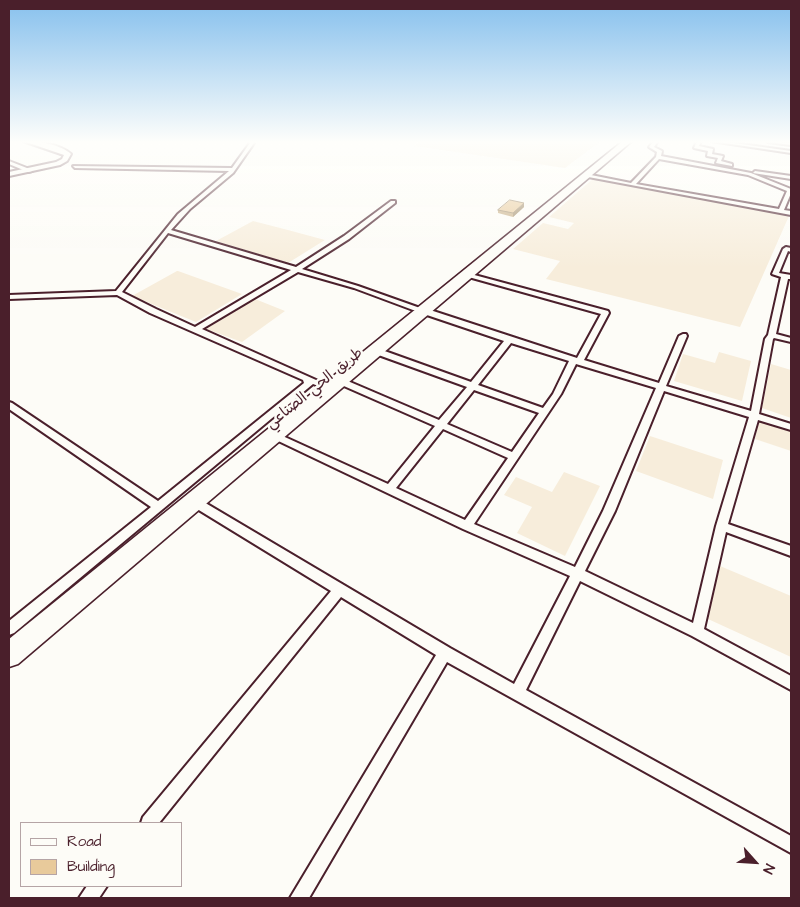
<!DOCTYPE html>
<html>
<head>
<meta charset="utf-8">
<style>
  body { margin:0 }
  #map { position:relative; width:800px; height:907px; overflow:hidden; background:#fdfcf7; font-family:"Architects Daughter",sans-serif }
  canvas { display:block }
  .frame { position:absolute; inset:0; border:10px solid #4a1f2b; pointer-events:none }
  .legend { position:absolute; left:20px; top:822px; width:162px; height:65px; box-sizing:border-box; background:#fdfcf7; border:1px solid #b5a4a5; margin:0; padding:6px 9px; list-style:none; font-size:15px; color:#4a1f2b }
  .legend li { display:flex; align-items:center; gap:10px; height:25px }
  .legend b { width:25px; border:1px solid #b5a4a5 }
  .north { position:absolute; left:730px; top:837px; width:50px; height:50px; -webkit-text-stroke:4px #fdfcf7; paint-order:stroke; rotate:116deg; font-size:14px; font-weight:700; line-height:20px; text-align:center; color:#4a1f2b }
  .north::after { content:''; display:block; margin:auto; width:18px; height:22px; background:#4a1f2b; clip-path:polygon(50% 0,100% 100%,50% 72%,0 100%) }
</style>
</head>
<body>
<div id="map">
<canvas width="800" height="907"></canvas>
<div class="frame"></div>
<ul class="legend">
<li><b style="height:6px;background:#fdfcf7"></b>Road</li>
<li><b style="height:14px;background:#e8ca9b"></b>Building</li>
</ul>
<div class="north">N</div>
</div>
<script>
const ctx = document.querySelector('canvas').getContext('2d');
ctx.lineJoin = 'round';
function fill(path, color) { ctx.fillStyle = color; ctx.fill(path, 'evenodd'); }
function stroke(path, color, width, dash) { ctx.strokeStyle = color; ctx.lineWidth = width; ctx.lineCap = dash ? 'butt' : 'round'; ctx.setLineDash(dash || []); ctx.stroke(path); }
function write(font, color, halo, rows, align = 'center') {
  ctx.font = font + ' "Architects Daughter","Playpen Sans Arabic",sans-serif'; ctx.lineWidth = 5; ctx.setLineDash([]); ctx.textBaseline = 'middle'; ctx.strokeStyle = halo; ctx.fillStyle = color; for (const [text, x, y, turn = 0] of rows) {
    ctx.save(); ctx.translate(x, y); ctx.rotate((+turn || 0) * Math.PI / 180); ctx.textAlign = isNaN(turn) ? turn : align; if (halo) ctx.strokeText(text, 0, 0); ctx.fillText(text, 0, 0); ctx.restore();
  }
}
fill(new Path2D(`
  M419,141H601L565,168L414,146Z
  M594,178L789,216L740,327L546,279L560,261L513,249L543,223L568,229L574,223L549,217Z
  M253,221L288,230L325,240L288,263L216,241Z
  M177,271H178L242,294L196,322L132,296Z
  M255,299L285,311L242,342L206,329Z
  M719,352L751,361L742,401L674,381L683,354L715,363Z
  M771,364L791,370V418L762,408Z
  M759,420L791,430V451L755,439Z
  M650,436L723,460L713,499L636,471Z
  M564,472L600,486L565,556L517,533L532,507L504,495L516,477L552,492Z
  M720,566L791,596V657L708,619Z`), '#f7eddb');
const street = new Path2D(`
  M249,141H253L254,143L233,173L190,209L171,230L296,267L344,236L391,201H395V203L349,239L302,269L358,286L420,308L416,310H413L354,288L298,272L202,329L325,384L321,387L313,384L14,633L9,635V621L151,507L9,409V402L12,403L158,501L304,383L303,380L150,313L117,295L9,299V295L116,291L178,214L229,171L75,168L73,166L232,168L250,143ZM168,233L291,270L195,327L156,309L122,292Z
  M654,141H658L654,147L662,151L661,156L751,173L791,189V193L784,210L791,211V215L583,176L586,174L631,183L656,157L657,152L649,147ZM659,159L748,175L787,191L779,209L636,184Z
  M697,141H701L699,146L713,149L712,154L723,156L721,161L732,164V166L716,163L718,158L707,156L708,151L694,148Z
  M711,141H720L791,151V153Z
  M766,141L791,143V145L768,142Z
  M9,161L32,170V171L28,172L9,164Z
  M755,171L791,176V179L753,173Z
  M786,247L791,248V252L788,251L779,273L791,275V279H788L776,334L791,338V342L774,338L773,339L759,414L791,424V430L758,420L728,524L791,546V556L726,532L704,629L791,676V690L692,636L580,581L526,690L791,836V853L447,662L309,898H290L436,655L341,597L159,823H141L143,817L331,591L189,504L188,501L189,498H197L450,648L514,684L570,576L463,529L270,437L268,435L270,433H276L388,484L435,426L337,383L336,381L337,379H343L439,420L467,387L373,353V349H379L471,382L504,341L421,313V309H427L577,358L601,314L465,276V274L467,273L608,311L609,313L584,360L659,383L679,336L683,334H686L687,336L666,386L751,411L765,339L768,335L781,277L772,274L783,249ZM511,343L569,361L553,394L543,408L478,385ZM576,364L656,388L603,511L575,567L474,524L561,394ZM474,390L539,413L512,452L447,424ZM664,391L749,417L716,526L693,623L585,571L615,511ZM443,429L508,458L465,520L396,488Z
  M87,886H107L99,898H79Z`);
const secondary = new Path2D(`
  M23,141C36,140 61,145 71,154L67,161L60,165L9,176V172L56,162L62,159L64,155Z`);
const highway = new Path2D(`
  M623,141H632L18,664L9,667V639Z`);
stroke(street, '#4a1f2b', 4);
stroke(secondary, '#4a1f2b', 4);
stroke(highway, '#4a1f2b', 3);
fill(street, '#fdfcf7');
fill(secondary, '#fdfcf7');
fill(highway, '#fdfcf7');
fill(new Path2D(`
  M524,207L513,217L498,213V210Z`), '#c8ae85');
fill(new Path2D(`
  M524,203V207L513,217V213Z`), '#a28d6c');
const building = new Path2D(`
  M510,200L524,203L513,213L498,210Z`);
fill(building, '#e8ca9b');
stroke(building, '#a28d6c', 1);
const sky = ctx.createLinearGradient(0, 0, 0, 268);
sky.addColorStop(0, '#86c0ed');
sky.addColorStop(0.53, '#fefefb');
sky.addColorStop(1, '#fefefb00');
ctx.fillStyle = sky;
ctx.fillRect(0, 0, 800, 268);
write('15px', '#4a1f2b', '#fdfcf7', [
  ["طريق الحي الصناعي",315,389,-39]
]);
</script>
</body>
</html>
